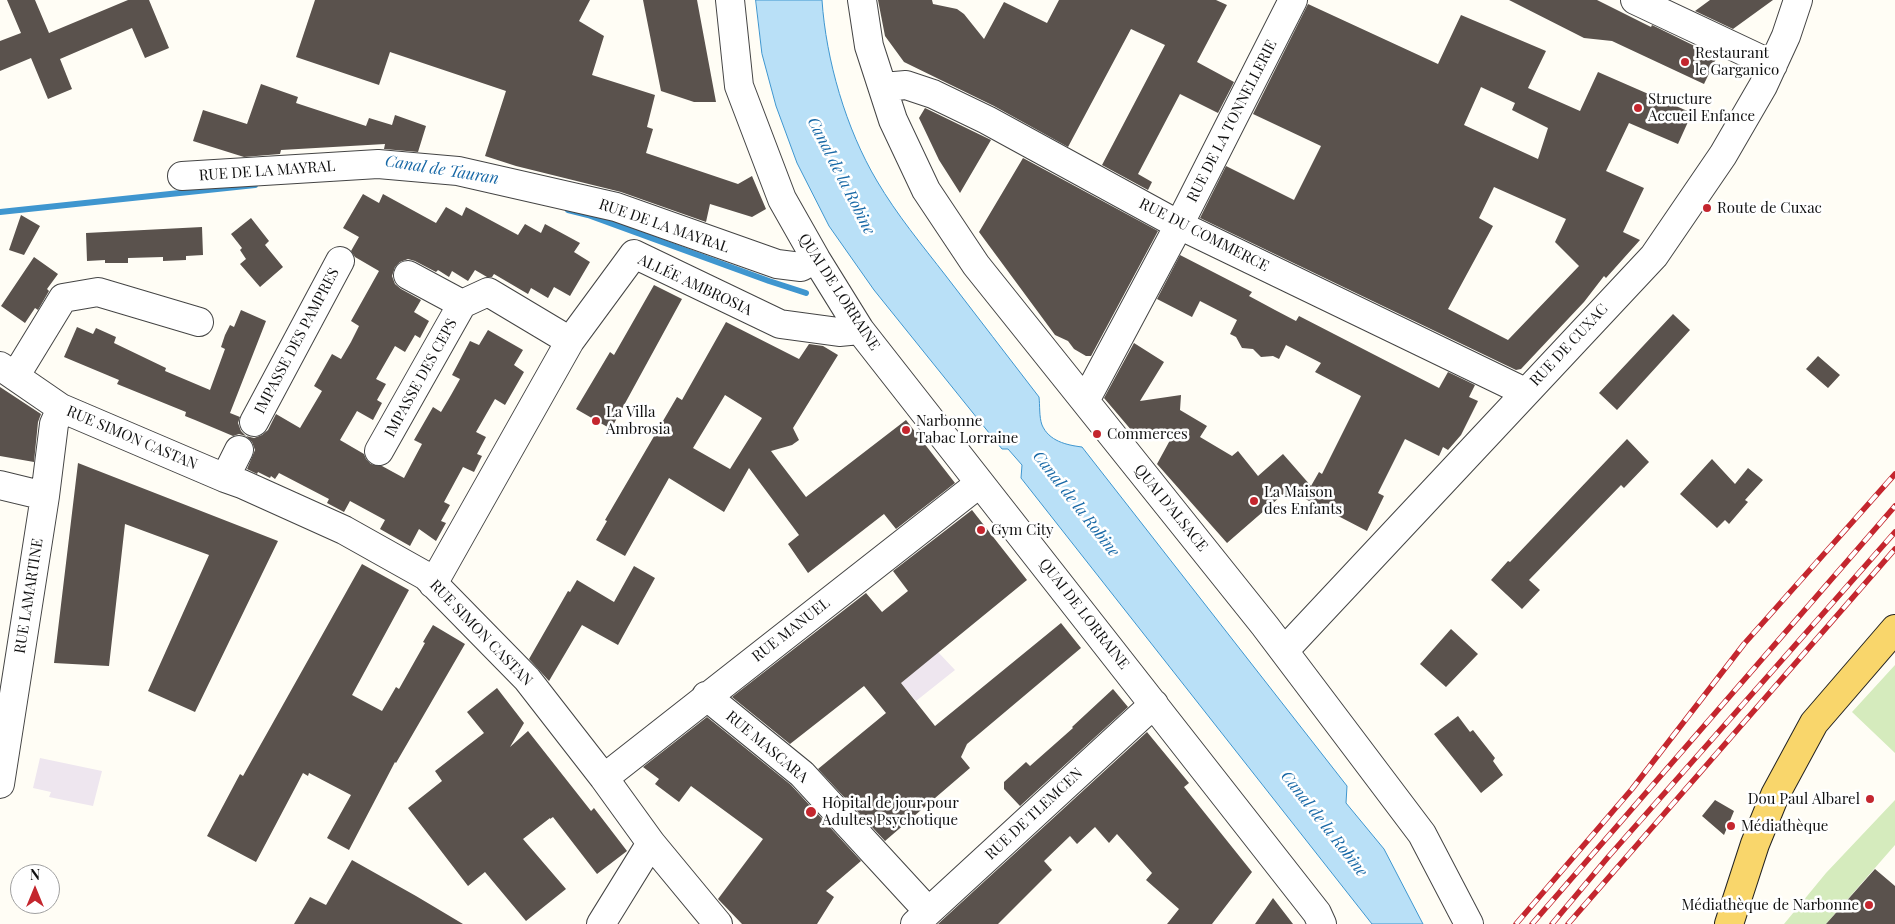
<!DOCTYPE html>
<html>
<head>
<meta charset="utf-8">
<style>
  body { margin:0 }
  #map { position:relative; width:1895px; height:924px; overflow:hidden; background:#fffdf5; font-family:"Playfair Display",serif }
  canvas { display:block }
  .north { position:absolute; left:10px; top:864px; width:50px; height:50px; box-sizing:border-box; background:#fff; border:1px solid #a0a0a0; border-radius:50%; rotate:0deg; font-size:14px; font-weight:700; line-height:20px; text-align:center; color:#111 }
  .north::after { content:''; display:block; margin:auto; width:18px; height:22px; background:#c4262e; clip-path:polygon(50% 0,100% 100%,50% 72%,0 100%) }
</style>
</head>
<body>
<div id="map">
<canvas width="1895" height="924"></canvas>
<div class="north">N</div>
</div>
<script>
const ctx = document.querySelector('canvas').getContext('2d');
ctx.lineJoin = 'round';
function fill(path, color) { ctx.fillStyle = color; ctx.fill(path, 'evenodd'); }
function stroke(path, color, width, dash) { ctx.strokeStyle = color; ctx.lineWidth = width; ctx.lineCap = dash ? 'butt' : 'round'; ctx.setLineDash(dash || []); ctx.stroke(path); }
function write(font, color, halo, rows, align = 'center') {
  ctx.font = font + ' "Playfair Display",serif'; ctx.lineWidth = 5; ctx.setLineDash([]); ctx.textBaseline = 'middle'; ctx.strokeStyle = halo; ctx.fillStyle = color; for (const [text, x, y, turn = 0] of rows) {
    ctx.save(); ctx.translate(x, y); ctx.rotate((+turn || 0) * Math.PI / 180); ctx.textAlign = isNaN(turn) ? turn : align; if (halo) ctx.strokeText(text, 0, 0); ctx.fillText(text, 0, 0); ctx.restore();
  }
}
fill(new Path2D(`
  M938,652L955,670L916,701L901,683Z
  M40,758L102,771L93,806L49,797L51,792L33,788Z`), '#eee6ef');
fill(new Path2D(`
  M1895,665V753L1852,712Z
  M1895,800V845L1826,924H1784L1826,873Z`), '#d5ebbd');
const water = new Path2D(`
  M756,0H822C826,60 846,129 877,181C897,215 922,245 946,276C977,316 1008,357 1039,397C1040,405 1039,417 1042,425C1049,441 1066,445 1082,447L1347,786L1346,803L1384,849L1423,924H1372L1021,478L1022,465L1008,449H1002L874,290L829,226L797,163L776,106L762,54Z`);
fill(water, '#b9e0f7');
stroke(water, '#3f96cf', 1);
stroke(new Path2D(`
  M568,210L588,215L769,281L806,293
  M0,212L255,185`), '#3f96cf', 6);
fill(new Path2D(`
  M7,0H35L49,33L128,0H149L169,48L145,58L132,28L60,59L72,89L48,99L31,58L0,71V41L21,33Z
  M315,0H590L579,21L604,36L592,75L655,95L647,127L653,129L646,153L738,184L752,176L766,209L752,217L710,204L706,222L621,192L516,166L485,156L506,91L390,52L379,85L296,57Z
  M643,0H697L716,102H694L661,91Z
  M878,0H932L933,4L957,9L964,14L984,39L1004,2L1047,23L1059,0H1216L1227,5L1197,62L1234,82L1218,113L1180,94L1138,174L1152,182L1148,190L1102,165L1165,45L1131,29L1068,147L994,106L904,62L885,36Z
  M1509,0H1597L1651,27L1652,25L1717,57L1704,84L1612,41L1584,38Z
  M1710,0H1773L1733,29L1695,11Z
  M1308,4L1438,64L1461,15L1546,51L1528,88L1580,111L1598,72L1692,113L1678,144L1629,123L1606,171L1644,188L1623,232L1640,240L1606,278L1604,276L1584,302L1521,369L1516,370L1200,218L1226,166L1294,200L1321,146L1253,114ZM1481,87L1515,103L1512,110L1548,128L1538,159L1464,125ZM1494,187L1566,219L1555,242L1579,266L1508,340L1448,309L1493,226L1479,218Z
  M261,84L298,97L296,103L366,126L369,118L392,125L395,115L426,126L418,152L384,149L385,144L281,150L280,154L244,157L193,141L203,110L247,124Z
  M925,108L991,140L960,193L939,160L919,118Z
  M1023,158L1158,231L1091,356H1086L1074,349L1068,341L1055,335L979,232Z
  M363,194L379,203L383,194L436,223L446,207L462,216L466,207L518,235L525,224L541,233L545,224L580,243L574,252L590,262L570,296L554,287L548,298L531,288L528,294L494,274L492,277H487L475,270L468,281L452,271L449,277L438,270L436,272L415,261L408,259L400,262L395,267L392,276L395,284L401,289L421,300L414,312L429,321L420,338L415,335L405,352L395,346L376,379L386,384L377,400L382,403L373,420L357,411L340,440L364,454L366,459L371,464L382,466L404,478L422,444L414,440L433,407L441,412L451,395L460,379L452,375L470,341L479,345L488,330L523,350L514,365L524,372L505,405L495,399L476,432L486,437L477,454L482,456L474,472L463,467L444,502L450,505L441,521L446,523L436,541L419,529L410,546L380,529L385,520L350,501L344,512L327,503L329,499L279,473L275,479L271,476L270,478L258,472L257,474L247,469L255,450L252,442L246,436L239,434L233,436L195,420L185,416L186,412L117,384L119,380L64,357L77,327L93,334L96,328L116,337L114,343L166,368L165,371L210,390L225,349L221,347L225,335L230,325L234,327L241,310L266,321L230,413L240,417L238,423L241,431L246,436L254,438L262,435L268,430L276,414L300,428L322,391L314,386L332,354L341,359L351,342L359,326L351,321L379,271L355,257L351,251L359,237L343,228Z
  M21,215L40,226L24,255L9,250Z
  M251,218L269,241L265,245L283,267L260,287L240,264L246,259L240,250L242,248L231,234Z
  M202,227L203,255L186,256V260L163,261V257L128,258V263H105V260L87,261L86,233Z
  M1180,255L1252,292L1249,296L1275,310L1296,321L1299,316L1439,388L1448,372L1475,385L1469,397L1478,401L1461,435L1448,450L1443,447L1439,456L1405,439L1378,493L1384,496L1367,531L1288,490L1227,543L1157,464L1175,431L1138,438L1104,398L1134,343L1164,362L1140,401L1181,395L1180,410L1207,426L1200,437L1232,456L1238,451L1258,476L1283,454L1311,486L1319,472L1322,474L1361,396L1315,372L1321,363L1286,345L1279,359L1273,356L1261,357L1253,349L1242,348L1236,337L1230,334L1237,320L1200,301L1192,317L1157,299Z
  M34,257L58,274L47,289L49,291L38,310L35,308L25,323L1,306Z
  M654,285L682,299L611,429L576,409L610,352L614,355Z
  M1673,314L1690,330L1617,410L1599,393Z
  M726,322L799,359L809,344L823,346L838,355L793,428L799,440L792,445L771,451L806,497L906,420L955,483L896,529L884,514L808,573L788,544L799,535L749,468L724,512L669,478L625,556L596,540L607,521L605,520L677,397L682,400ZM725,395L762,418L730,469L693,448Z
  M1818,356L1840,375L1828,388L1806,369Z
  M0,387L41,414L38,422L34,462L0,456Z
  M1627,439L1649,462L1624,488L1621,485L1529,580L1540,590L1522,609L1491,580L1508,561L1510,562Z
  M1712,459L1735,484L1748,468L1763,480L1745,500L1748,502L1729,524L1725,520L1717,528L1680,494Z
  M78,463L278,541L195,712L148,691L209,555L125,524L109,666L54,663Z
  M972,510L1027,580L901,683L935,726L1061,623L1081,648L967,744L961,757L970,768L885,841L818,769L886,713L864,686L790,744L732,697L866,593L882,612L908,591L893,571Z
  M362,564L409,590L352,695L382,711L396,687L399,689L425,643L423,642L433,625L465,644L396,763L395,762L349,850L327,838L351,795L309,773L308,776L303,773L256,862L207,836L240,774L243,776Z
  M634,566L655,578L618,645L582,625L549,681L529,659L568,591L570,592L577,580L614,602Z
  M1451,629L1478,654L1446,687L1420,664Z
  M497,688L524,723L510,747L528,731L591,811L594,808L627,851L597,874L553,817L550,819V818L523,839L566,889L526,921L485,872L468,886L408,808L442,781L435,771L484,733L467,712Z
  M1113,689L1128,707L1020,806L1004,789V782L1026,762L1030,766L1073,728L1072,727Z
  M1458,716L1470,732L1473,730L1495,758L1493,761L1503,775L1481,793L1434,734Z
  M707,717L791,785L861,861L826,891L834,897L817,924H742L718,899L763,839L691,786L679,802L655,784L659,779L643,767Z
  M1147,732L1189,783L1184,787L1252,872L1212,924H1167L1179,909L1146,880L1152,873L1117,834L1109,843L1095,827L1077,844L1070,836L1044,861L1052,870L998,924H938Z
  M1715,800L1734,811L1724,835L1702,816Z
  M352,860L416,896L463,924H294L310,897L326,905Z
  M1875,869L1895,886V924H1826Z
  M1273,898L1293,924H1255Z`), '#5a524d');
const minor = new Path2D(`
  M730,0L739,86L782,199L816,259L860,330L1317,913L1322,924
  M862,0L869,46L893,120L926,190L976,265L1265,626L1422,834L1469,924
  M1635,0L1773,65
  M883,87L906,85L933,94L987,120L1179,225L1525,392
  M182,176L378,164L458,171L616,207L777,264L801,267L816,259
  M408,275L462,304L488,292L570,341L433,584
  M570,341L634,254L780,324L839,332L860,330
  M0,366L61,408L225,478L242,484L344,530L426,576L527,679L604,778L651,843L718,924
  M16,375L63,298L98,292L199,322
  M1085,401L1179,225L1293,0
  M254,422L340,261
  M379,451L462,304
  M225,478L239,450
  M0,485L45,496
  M1284,651L1654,256L1723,155L1763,86L1786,36L1798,0
  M706,696L802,774L928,911
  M604,778L980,483
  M0,784L45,496L54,424L61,408
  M601,924L651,843
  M915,924L1154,704`);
const major = new Path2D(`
  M1729,924L1755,844L1775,795L1814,723L1895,629`);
stroke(minor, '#444', 30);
stroke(major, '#222', 30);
stroke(minor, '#fff', 28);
stroke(major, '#f9d66b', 28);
const rail = new Path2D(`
  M1516,924L1632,789L1744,644L1895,474
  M1532,924L1895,506
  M1552,924L1609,856L1895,532
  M1568,924L1895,549`);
stroke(rail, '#c4262e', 5.5);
stroke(rail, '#fff', 4, [11]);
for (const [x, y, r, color] of [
  [1685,62,5,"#c4262e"],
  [1638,108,5,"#c4262e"],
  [1707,208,5,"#c4262e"],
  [596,421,5,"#c4262e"],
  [906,430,5,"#c4262e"],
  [1097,434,5,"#c4262e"],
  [1254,501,5,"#c4262e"],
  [981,530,5,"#c4262e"],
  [1870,799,5,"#c4262e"],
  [811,812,6,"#c4262e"],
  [1731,826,5,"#c4262e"],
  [1869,905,5,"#c4262e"]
]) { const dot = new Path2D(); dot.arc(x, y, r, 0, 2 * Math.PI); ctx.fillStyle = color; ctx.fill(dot); stroke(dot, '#fff', 2); }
write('15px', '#111', '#fff', [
  ["Restaurant",1695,53],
  ["le Garganico",1695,70],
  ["Structure",1648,99],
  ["Accueil Enfance",1648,116],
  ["Route de Cuxac",1717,208],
  ["La Villa",606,412],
  ["Ambrosia",606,429],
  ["Narbonne",916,421],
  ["Tabac Lorraine",916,438],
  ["Commerces",1107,434],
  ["La Maison",1264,492],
  ["des Enfants",1264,509],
  ["Gym City",991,530],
  ["Dou Paul Albarel",1860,799,"right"],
  ["Hôpital de jour pour",822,803],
  ["Adultes Psychotique",822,820],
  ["Médiathèque",1741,826],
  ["Médiathèque de Narbonne",1859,905,"right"]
], 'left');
write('15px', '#111', '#fff', [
  ["RUE DE LA TONNELLERIE",1232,121,-63],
  ["RUE DE LA MAYRAL",267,171,-4],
  ["RUE DE LA MAYRAL",664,226,19],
  ["RUE DU COMMERCE",1204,235,27],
  ["ALLÉE AMBROSIA",695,285,25],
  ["QUAI DE LORRAINE",839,292,57],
  ["IMPASSE DES PAMPRES",297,341,-62],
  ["RUE DE CUXAC",1569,345,-47],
  ["IMPASSE DES CEPS",421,378,-61],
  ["RUE SIMON CASTAN",132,438,23],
  ["QUAI D'ALSACE",1171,508,51],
  ["RUE LAMARTINE",29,596,-81],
  ["QUAI DE LORRAINE",1084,614,52],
  ["RUE MANUEL",791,630,-38],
  ["RUE SIMON CASTAN",481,633,46],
  ["RUE MASCARA",767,747,40],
  ["RUE DE TLEMCEN",1034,814,-43]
]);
write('italic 16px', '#1768a6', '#fff', [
  ["Canal de Tauran",442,170,9],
  ["Canal de la Robine",841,176,63],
  ["Canal de la Robine",1076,504,52],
  ["Canal de la Robine",1324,824,52]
]);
</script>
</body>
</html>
